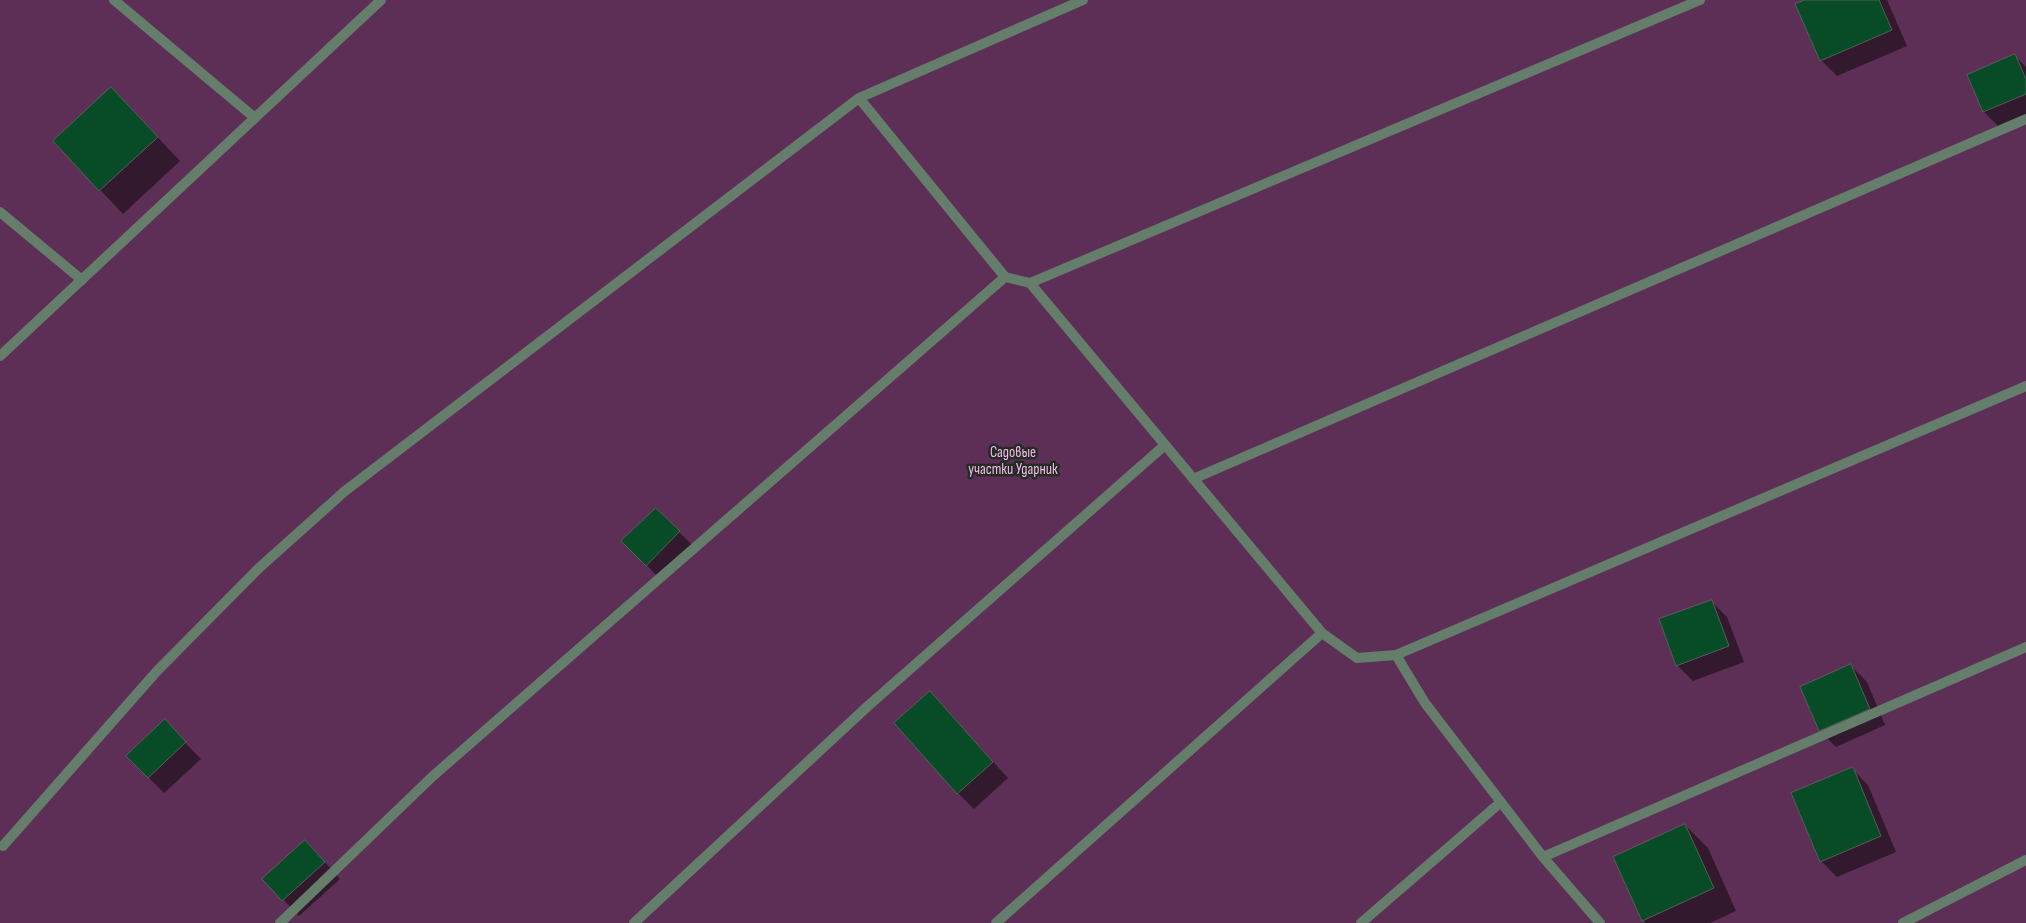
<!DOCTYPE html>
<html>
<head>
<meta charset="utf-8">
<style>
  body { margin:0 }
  canvas { display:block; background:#242c26 }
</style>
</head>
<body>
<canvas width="2026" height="923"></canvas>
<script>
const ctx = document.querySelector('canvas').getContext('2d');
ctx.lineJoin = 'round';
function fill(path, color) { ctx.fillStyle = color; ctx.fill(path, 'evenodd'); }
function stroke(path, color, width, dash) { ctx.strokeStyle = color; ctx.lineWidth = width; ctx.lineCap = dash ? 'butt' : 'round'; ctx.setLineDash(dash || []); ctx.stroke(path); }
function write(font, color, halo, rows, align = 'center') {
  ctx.font = font + ' "Sofia Sans Condensed",sans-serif'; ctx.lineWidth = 5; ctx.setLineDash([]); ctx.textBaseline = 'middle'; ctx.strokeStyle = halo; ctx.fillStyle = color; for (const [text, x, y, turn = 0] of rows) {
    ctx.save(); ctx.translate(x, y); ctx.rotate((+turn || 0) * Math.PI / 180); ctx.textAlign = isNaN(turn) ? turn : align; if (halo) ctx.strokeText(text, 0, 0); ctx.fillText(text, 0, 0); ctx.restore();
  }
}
fill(new Path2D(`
  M0,0H2026V923H0Z`), '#5e2f56');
fill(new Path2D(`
  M1808,0H1887L1907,46L1837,76L1821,60L1797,5Z
  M2015,56L2026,67V116L2000,128L1984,112L1968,76Z
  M111,88L180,161L123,214L54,141Z
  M656,509L695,548L662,581L623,541Z
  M1711,601L1727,617L1744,662L1693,681L1677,665Z
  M1851,666L1867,682L1885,725L1836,747L1820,731L1802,687Z
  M930,693L1008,778L974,809L958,793Z
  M164,721L201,759L164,793L127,756Z
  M1852,769L1868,785L1896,852L1837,877L1821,861Z
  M1685,825L1708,848L1736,911L1710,923H1646L1643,920Z
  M321,858L340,879L299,916L264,879Z`), '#0007');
const building = new Path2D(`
  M1805,0H1879L1892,30L1820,61L1795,4Z
  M2015,54L2026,79V94L1983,112L1967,75Z
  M111,87L158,137L99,191L53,141Z
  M656,508L680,531L646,566L621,541Z
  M1712,600L1729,646L1676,666L1659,619Z
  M1851,664L1870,709L1819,731L1800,687Z
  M930,691L993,762L957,794L894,723Z
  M165,719L186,742L148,778L126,756Z
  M1853,767L1881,836L1820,862L1791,793Z
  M1685,824L1714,888L1642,921L1613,857Z
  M305,840L325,862L282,901L262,879Z`);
fill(building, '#084c27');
stroke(building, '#555e57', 1);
stroke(new Path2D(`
  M114,0L255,118
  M859,98L1005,277L1030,283L1322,633L1357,658L1396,655L1425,703L1543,857L1600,923
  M0,212L82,280
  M1030,283L1700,0
  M0,356L381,0
  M1193,479L2026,119
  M1396,655L2026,386
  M3,846L157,671L259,568L345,491L859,98L1083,0
  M1543,857L2026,647
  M280,923L433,776L1005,277
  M634,923L868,706L1165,445
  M996,923L1322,633
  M1361,923L1501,802
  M1903,923L2026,860`), '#657e6c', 10);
write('15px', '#f7b9e9', '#242c26', [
  ["Садовые",1013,453],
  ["участки Ударник",1013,470]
]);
</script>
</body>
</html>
